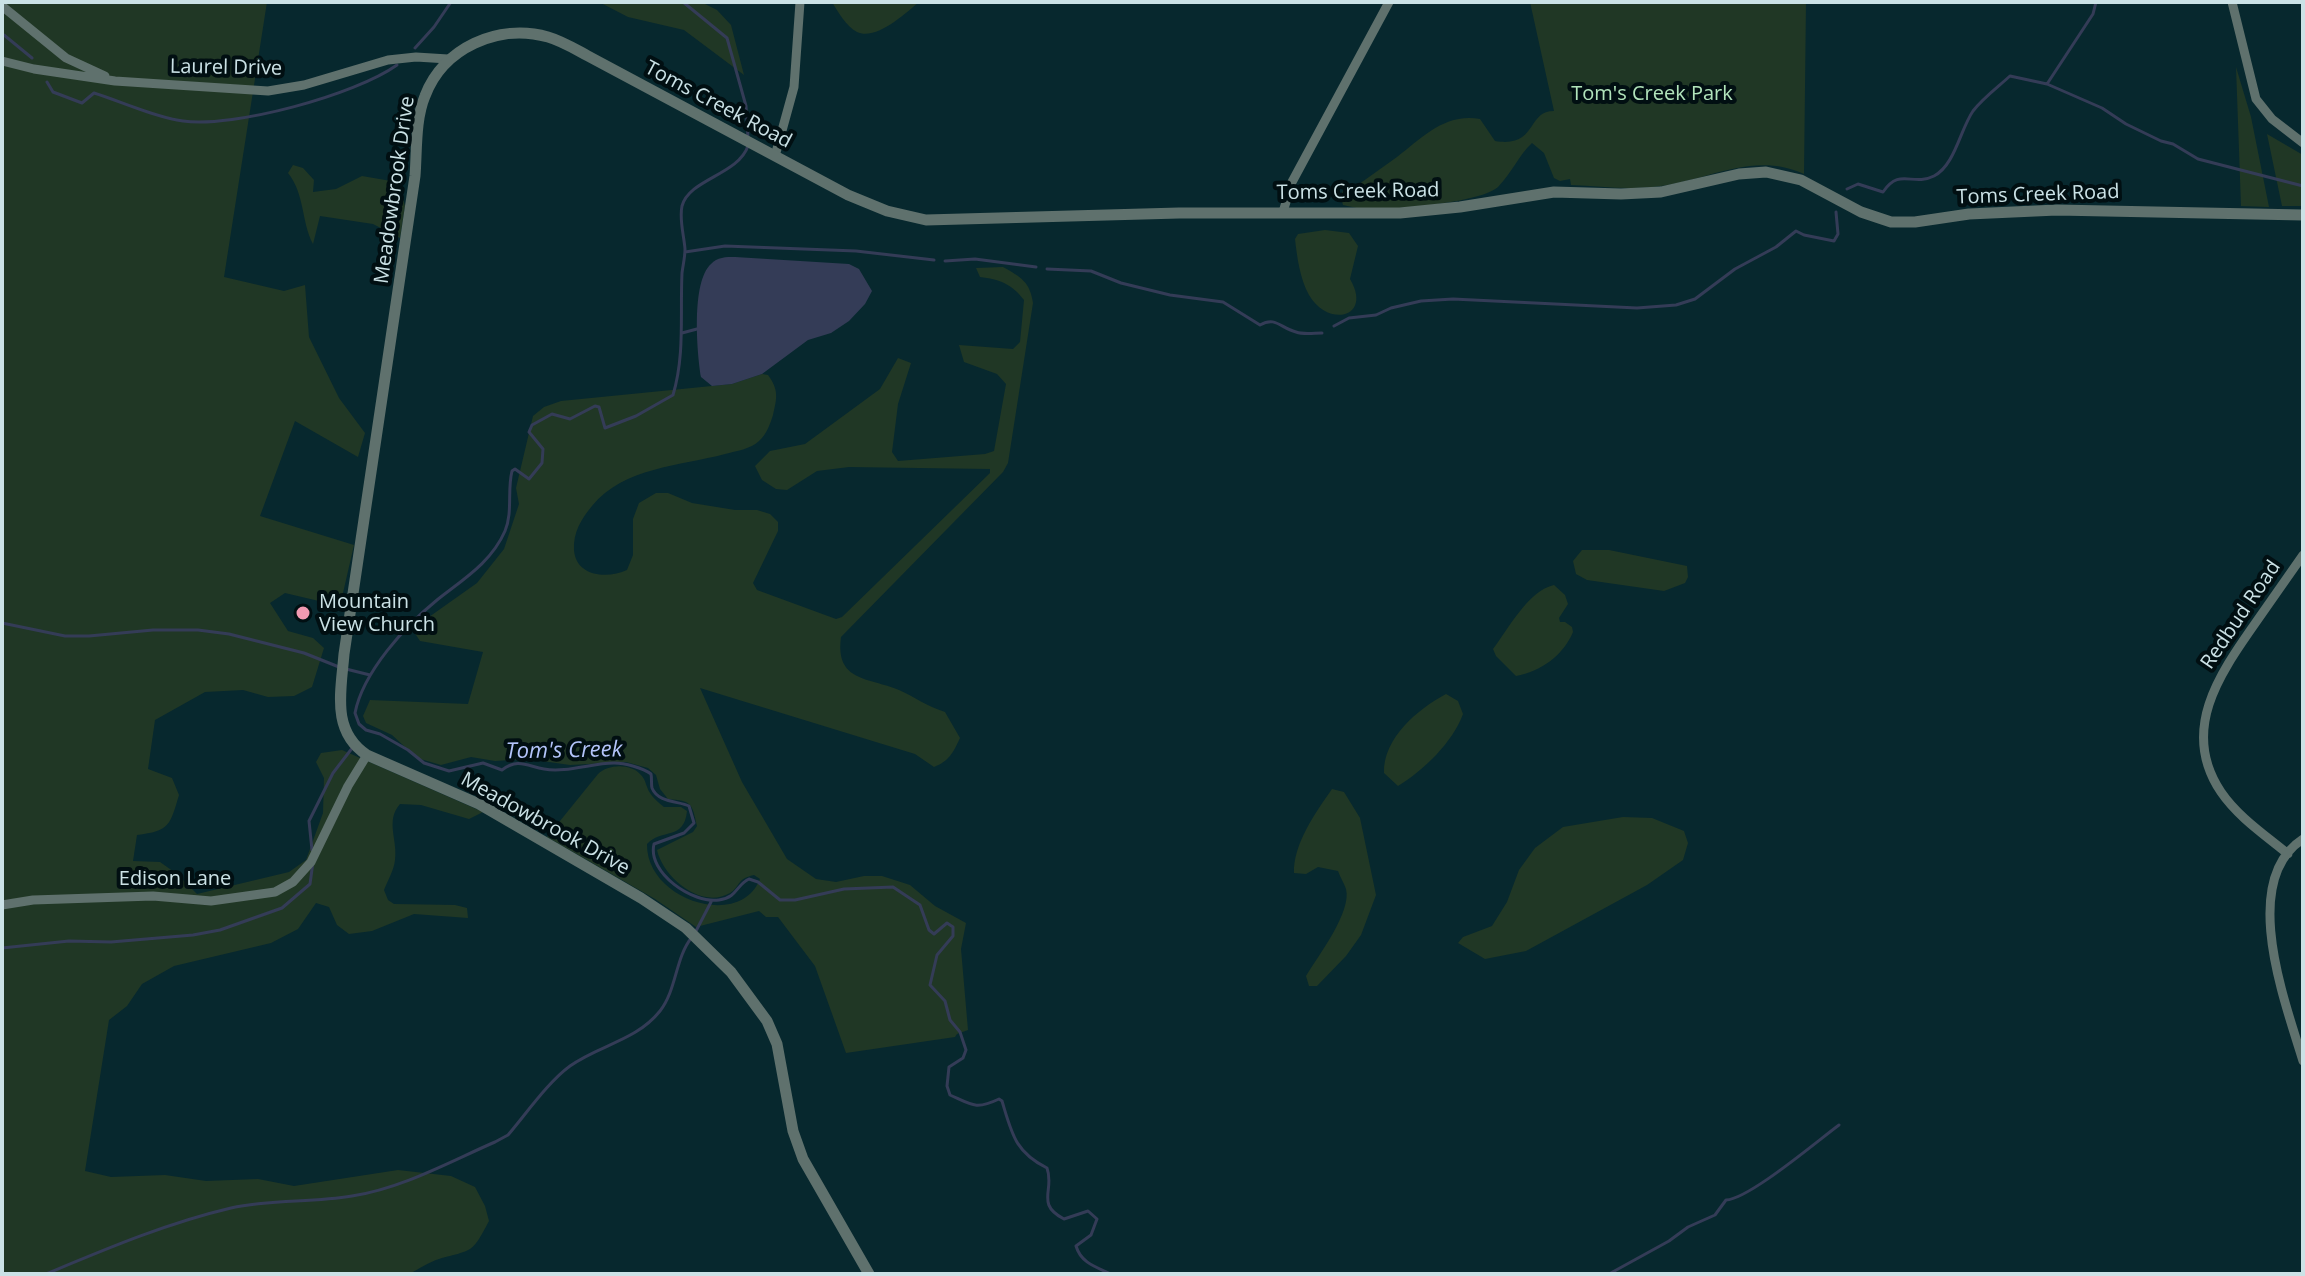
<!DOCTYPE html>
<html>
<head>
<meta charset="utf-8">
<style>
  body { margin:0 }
  #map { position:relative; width:2305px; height:1276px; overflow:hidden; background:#07282e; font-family:"Open Sans",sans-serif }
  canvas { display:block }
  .frame { position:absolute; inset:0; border:4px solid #cbe2e6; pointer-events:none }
</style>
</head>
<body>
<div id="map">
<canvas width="2305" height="1276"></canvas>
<div class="frame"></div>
</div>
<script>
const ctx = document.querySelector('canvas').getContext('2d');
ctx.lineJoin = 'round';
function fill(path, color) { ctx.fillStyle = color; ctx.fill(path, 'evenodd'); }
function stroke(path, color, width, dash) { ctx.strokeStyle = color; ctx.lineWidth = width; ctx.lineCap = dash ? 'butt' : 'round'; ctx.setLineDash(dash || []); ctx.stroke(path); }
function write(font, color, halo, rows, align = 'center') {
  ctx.font = font + ' "Open Sans",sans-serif'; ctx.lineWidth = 8; ctx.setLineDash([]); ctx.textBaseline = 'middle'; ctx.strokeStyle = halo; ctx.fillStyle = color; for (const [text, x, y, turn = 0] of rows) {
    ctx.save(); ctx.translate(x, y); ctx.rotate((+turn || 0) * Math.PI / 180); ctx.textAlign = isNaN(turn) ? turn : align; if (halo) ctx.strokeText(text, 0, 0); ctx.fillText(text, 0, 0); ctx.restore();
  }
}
fill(new Path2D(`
  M2,2H267L224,277L284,291L305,285L309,337L339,398L365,433L358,457L295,421L260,516L354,545L340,606L285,593L270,603L288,631L313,638L324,648L312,687L294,696L268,697L243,690L205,692L155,720L148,769L172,778L179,795C170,825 170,831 137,835L133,861L160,862L177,874L197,894L289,872L306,860L323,813L324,778L316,762L321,753L342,750L483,812L469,819L421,805L400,804C385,821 398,840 395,860C394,870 388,880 384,890L388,900L394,904L455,905L467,908L468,918L414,914L372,931L349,934L337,925L329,907L316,903L298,929L271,943L174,966L142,984L127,1006L109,1020L85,1171L111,1177L165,1175L206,1181L258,1179L294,1186L398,1170L451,1176L475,1187L485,1206L489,1221C471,1255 473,1249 439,1259C429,1262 419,1269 409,1274H2Z
  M599,2H701L717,10L731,25L744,75L684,30L628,17Z
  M832,2H919C906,13 876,41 857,32C846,26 838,12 832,2Z
  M1530,2H1806L1804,174C1751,150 1705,183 1652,187C1625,190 1598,186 1571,185L1570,179L1560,181L1554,178L1544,153L1532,143C1519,155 1511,174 1498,187C1481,203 1385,211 1361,209C1355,208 1349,206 1343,205L1340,195L1344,190L1355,187C1369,177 1383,167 1397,157C1423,137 1445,113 1480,119L1495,141C1538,148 1526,111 1554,111Z
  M2236,67L2251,117L2269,207L2241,206Z
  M2267,134L2303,155V206H2282Z
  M293,165L303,168L314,180L313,192L336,189L362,176L391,181L400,189L405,206L400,238L373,224L320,216L313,244C301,221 305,194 288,173Z
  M1325,230L1349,233L1358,246L1350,279C1373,318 1328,328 1309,295C1300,279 1297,257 1295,239L1298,234Z
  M1003,267C1021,277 1030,282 1033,303L1008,463L1003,472L841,637C835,682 868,677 899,690C915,697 926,706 945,712L960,738C953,753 949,761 934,767L915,754L700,688L742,782L787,859L816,879L836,882L864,876H882L910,885L935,906L966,923L961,949L968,1030L957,1034L955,1037L846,1053L815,966L778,917H766L759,911L696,927L655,899L547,837L598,774C608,764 631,763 641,775C646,780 646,787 650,793C654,799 659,803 664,807H681L687,811C684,841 662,828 647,844C646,900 740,930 760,879L754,875C736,879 741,886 730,893C701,910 663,877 657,850L693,832L697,826C692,803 692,801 668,799L660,789L656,775L648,768L626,762L570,765L528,759L495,761L471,757L441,765L417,758L392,735L366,723L363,716L370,700L468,704L483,652L420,641L412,629L477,583L504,549L519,504L516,488L533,416L544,407L561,401L732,384L762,374L768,375C779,390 777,398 773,415C770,424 767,434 759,441C751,449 736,451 725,454C680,466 624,467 592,506C581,519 573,533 574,550C576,577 608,579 627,570L633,555V519L639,503L656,493H668L692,503L735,510H757L770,514L778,522V531L753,583L757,590L836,619L842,617L990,473V469L849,467L817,471L787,490L776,489L762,480L755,466L770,451L805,444L880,389L898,358L911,363L898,404L892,452L898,461L985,454L994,451L1006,384L997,374L964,362L959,345L1013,349L1020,342L1024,300C1012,284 999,279 980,277L976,268Z
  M1582,550H1609L1687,566L1688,577L1685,583L1664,591L1587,580L1576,574L1573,561Z
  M1554,585L1565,595L1568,604L1559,618L1560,622H1565L1572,627L1573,632C1563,656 1541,671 1516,676L1496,656L1493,649C1509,628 1528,591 1554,585Z
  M1446,694L1458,701L1463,714C1453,742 1423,771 1398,786L1384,773C1383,738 1418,709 1446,694Z
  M1332,789L1344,792L1360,818L1376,895L1361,935L1346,956L1317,986H1309L1306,976C1318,956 1352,912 1346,889C1344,883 1340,877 1338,871L1318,867L1306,874L1294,873C1293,844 1316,812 1332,789Z
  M1623,817L1652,818L1684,831L1688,843L1683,860L1647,885L1526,951L1485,959L1458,943L1463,937L1492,926L1507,902L1519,870L1535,848L1563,827Z`), '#203725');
fill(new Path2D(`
  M735,257L849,264L859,269L872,291L865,304L849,321L831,333L808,340L762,374L732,384L712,386L701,377C697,352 691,282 711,264C717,257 726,257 735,257Z`), '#343c57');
stroke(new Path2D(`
  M683,2L727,38L746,106L748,138
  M2,37L4,35L32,58
  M415,48L434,27L451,2
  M47,82L53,92L82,103L94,93C120,101 157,118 183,121C234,128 355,95 397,65
  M2047,84L2093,14L2096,2
  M748,146C738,175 689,179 682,206C679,220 684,235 685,249C685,257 683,265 682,273C680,315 685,355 673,395L636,416L605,428L599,407L595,406L570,419L552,414L532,425L529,432L543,449L542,463L529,479L515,469L512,471C507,491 513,512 505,531C491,563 462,580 437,600C405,626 363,672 355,713L359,724L366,730L380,734L408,750L424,763L449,771L483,763L502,770C518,758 527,766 544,769C566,773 592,763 614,763C625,763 643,768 651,774C652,779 651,784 652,788C658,803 679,801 689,806L694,823L684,833L654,844C647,873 693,904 719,900C738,897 736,885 749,879L758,882L780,900H795L844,889L893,887L920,905L929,930L934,934L947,923L953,927V936L937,955L930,985L945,1001L950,1020L960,1032L966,1050L963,1058L949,1067L947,1086L950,1095C972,1105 976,1110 999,1099L1002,1101C1012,1134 1015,1152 1047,1168C1055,1190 1035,1204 1064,1219L1088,1211L1097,1219L1091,1235L1076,1246C1081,1263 1096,1267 1111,1274
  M1847,189L1858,184L1883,192C1900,167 1912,187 1934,176C1955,165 1960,130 1973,111C1983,98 1998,87 2010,76L2047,84L2102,108L2126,124L2161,141L2173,144L2198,159L2303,186
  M685,252L725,246L856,251L934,260
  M945,261L975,259L1036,267
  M1047,269L1091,271L1121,283L1170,295L1223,302L1260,325C1276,316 1280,328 1296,332C1304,335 1314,333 1322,333
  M1334,326L1349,318L1376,315L1391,308L1421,301L1453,299L1637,308L1676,305L1695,299L1735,269L1776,247L1796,231L1804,235L1834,241L1838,234L1836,212
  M682,333L697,329
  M2,623L65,636H89L153,630H198L229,634L304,653L339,667
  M346,669L370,675
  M312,850L309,821L333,773L353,747
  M696,931L711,902
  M2,948L69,941L111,942L193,935L220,930L282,908L310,884L313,862
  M46,1274C106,1249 167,1223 231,1208C271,1199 311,1203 352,1196C403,1188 449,1162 495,1142L508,1135C526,1114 548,1082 570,1066C599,1045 636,1041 660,1011C677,989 675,958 692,937
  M1609,1274L1669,1241L1688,1227L1715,1215L1726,1200C1749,1199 1816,1142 1839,1125`), '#343c57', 3);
stroke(new Path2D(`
  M2232,2L2256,99L2272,119L2303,143
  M2,6L66,58L105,76
  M2,61L34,69L115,81L268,91L304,85L388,60L416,57L448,59
  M775,156L794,87L800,2
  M1283,212L1292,182L1389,2
  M2303,839C2238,881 2286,1004 2303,1061
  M2288,854C2265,835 2238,817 2221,792C2180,731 2219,675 2254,625C2270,602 2287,578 2303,555
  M2,905L33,900L153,896L211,901L275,892L293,882L311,862L348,786L367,755`), '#5f716d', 9);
stroke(new Path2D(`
  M869,1274L803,1159L793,1131L777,1044L767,1021L731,972L686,928L641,898L479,804L367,755C331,731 341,692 344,654L415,176C417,151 415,120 425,96C443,48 498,23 548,37C562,41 575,49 588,56L848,195L887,211L926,220L1179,213H1400L1460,207L1554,192L1621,194L1661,192L1739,174L1766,172L1801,180L1861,212L1891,222H1915L1969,214L2057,210L2303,215`), '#5f716d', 11);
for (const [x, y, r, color] of [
  [303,613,8,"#f19ab2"]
]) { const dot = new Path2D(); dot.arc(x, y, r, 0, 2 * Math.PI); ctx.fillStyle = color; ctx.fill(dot); stroke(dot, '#010f12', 3); }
write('20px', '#cbe2e6', '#010f12', [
  ["Laurel Drive",226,68,1],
  ["Toms Creek Road",718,105,28],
  ["Meadowbrook Drive",395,190,-82],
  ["Toms Creek Road",1358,192,-1],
  ["Toms Creek Road",2038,195,-2],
  ["Redbud Road",2241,615,-56],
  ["Meadowbrook Drive",545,824,29],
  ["Edison Lane",175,879]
]);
write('20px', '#b1e4bb', '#010f12', [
  ["Tom's Creek Park",1652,94]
]);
write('20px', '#cbe2e6', '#010f12', [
  ["Mountain",319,602],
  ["View Church",319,625]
], 'left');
write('italic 22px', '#b3c4fa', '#010f12', [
  ["Tom's Creek",564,751,-1]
]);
</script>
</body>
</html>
